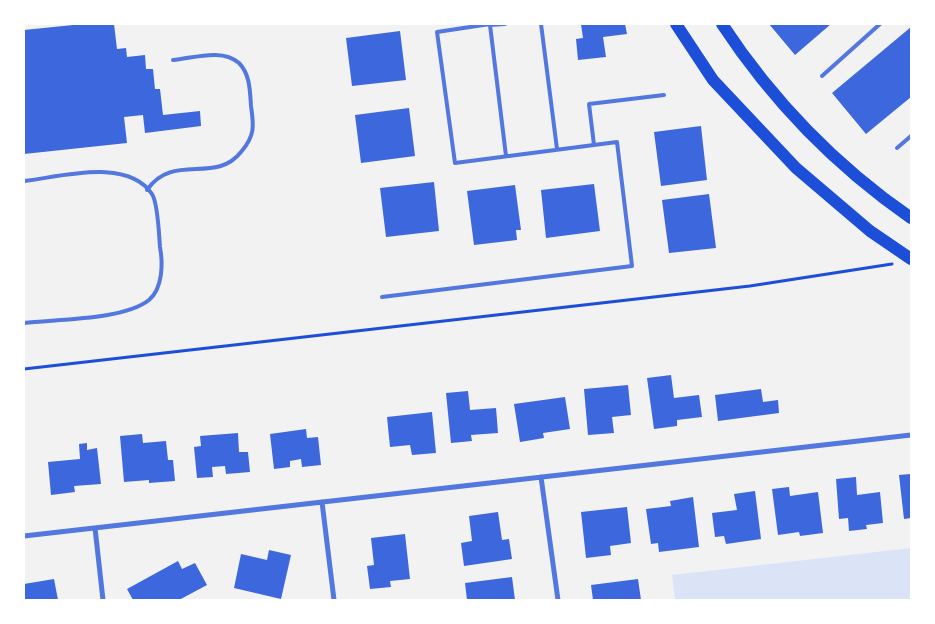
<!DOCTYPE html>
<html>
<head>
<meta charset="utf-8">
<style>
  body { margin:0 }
  #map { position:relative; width:935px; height:624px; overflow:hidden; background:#f2f2f2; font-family:"Space Grotesk",sans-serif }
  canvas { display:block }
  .frame { position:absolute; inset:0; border:25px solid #fff; pointer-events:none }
</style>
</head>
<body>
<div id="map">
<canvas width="935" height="624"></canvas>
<div class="frame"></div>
</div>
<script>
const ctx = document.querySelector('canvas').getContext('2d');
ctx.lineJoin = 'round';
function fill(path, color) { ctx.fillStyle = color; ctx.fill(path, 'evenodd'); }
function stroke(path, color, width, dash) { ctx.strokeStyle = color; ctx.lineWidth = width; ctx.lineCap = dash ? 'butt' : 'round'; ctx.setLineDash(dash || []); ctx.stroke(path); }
fill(new Path2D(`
  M911,548V600H675L672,575Z`), '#dbe4f7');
fill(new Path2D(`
  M83,24H114L117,49L126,48L127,57L145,55L146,69H153L155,89H160L163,115L200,111L201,126L145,133L143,115L124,117L127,143L24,154V30Z
  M581,24H625L627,34L603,37L606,57L578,60L576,39L583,38Z
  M769,24H831L795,55Z
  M911,27V97L866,134L832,93Z
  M400,31L406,80L352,86L346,38Z
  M409,108L415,156L361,163L355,115Z
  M701,126L707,180L661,186L654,132Z
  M434,182L439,231L386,237L380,188Z
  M594,184L600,231L546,238L541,190Z
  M515,185L521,230H516L517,240L474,245L467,191Z
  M709,194L716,248L669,253L662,200Z
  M671,375L674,398L699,395L702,417L677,420V426L654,429L647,378Z
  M628,385L631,415L612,417L614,433L588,435L584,389Z
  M761,389L763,402L778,400L779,413L718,421L715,395Z
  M468,391L470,410L496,408L498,433L471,435L472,441L451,443L446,393Z
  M565,397L570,429L543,433L544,438L520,442L514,404Z
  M432,412L436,453L412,455L410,445L390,447L387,417Z
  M306,429L307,438L318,437L321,465L302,467L301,459L290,461V467L274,469L270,434Z
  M238,433L239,452H248L250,472L226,474L225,466L212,467L213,477L197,478L194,447L201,446L200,436Z
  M142,434L143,443L166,441L168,460H173L175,481L149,483V480L124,482L120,436Z
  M87,443V450L97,448L101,484L74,486L75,492L51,495L48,462L80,459L79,444Z
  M911,474V518L904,519L899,475Z
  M856,477L857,495L880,492L883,523L866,525L867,529L849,531L848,518L839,519L836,479Z
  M789,487L790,496L818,492L823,533L800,536L799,532L778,535L772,489Z
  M755,491L761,539L726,544L724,536L715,537L712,513L737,510L734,494Z
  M693,497L699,547L659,552L658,543L651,544L646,509L671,506L670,501Z
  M627,507L631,543L610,546L611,555L586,558L581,512Z
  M498,512L502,540L509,539L512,559L464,566L461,543L472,541L469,516Z
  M405,534L410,579L390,581L391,587L370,589L367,566L374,565L371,538Z
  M269,550L291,555L281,599L234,588L241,554L267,560Z
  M178,561L182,569L195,563L207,585L179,600H133L127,589Z
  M512,577L515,600H467L465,583Z
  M54,579L58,600H24V584Z
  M638,579L641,600H593L591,585Z`), '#3d67dc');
stroke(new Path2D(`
  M24,369L750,286L892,264`), '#1d4ed8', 3);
stroke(new Path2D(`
  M505,24L490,25L506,156
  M541,24L557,149
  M822,76L880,24
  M594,145L589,104L664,95
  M897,148L911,136
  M24,181C61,177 127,157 152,194C158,203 159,235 160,247C163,263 163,288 149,300C124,320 57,319 24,323
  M147,190C173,152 215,185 241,152C255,136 254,126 251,106C250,91 250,74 239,63C222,48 194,58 173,60
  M382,297L632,266L617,142L455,163L437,32L490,24`), '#5277de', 4);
stroke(new Path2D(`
  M541,477L558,600
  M322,502L334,600
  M95,528L103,600
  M24,536L911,435`), '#5277de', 5);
stroke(new Path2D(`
  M676,24L713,80L796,168L870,231L911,259
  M722,24C772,100 836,166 911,218`), '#1d4ed8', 12);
</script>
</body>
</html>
